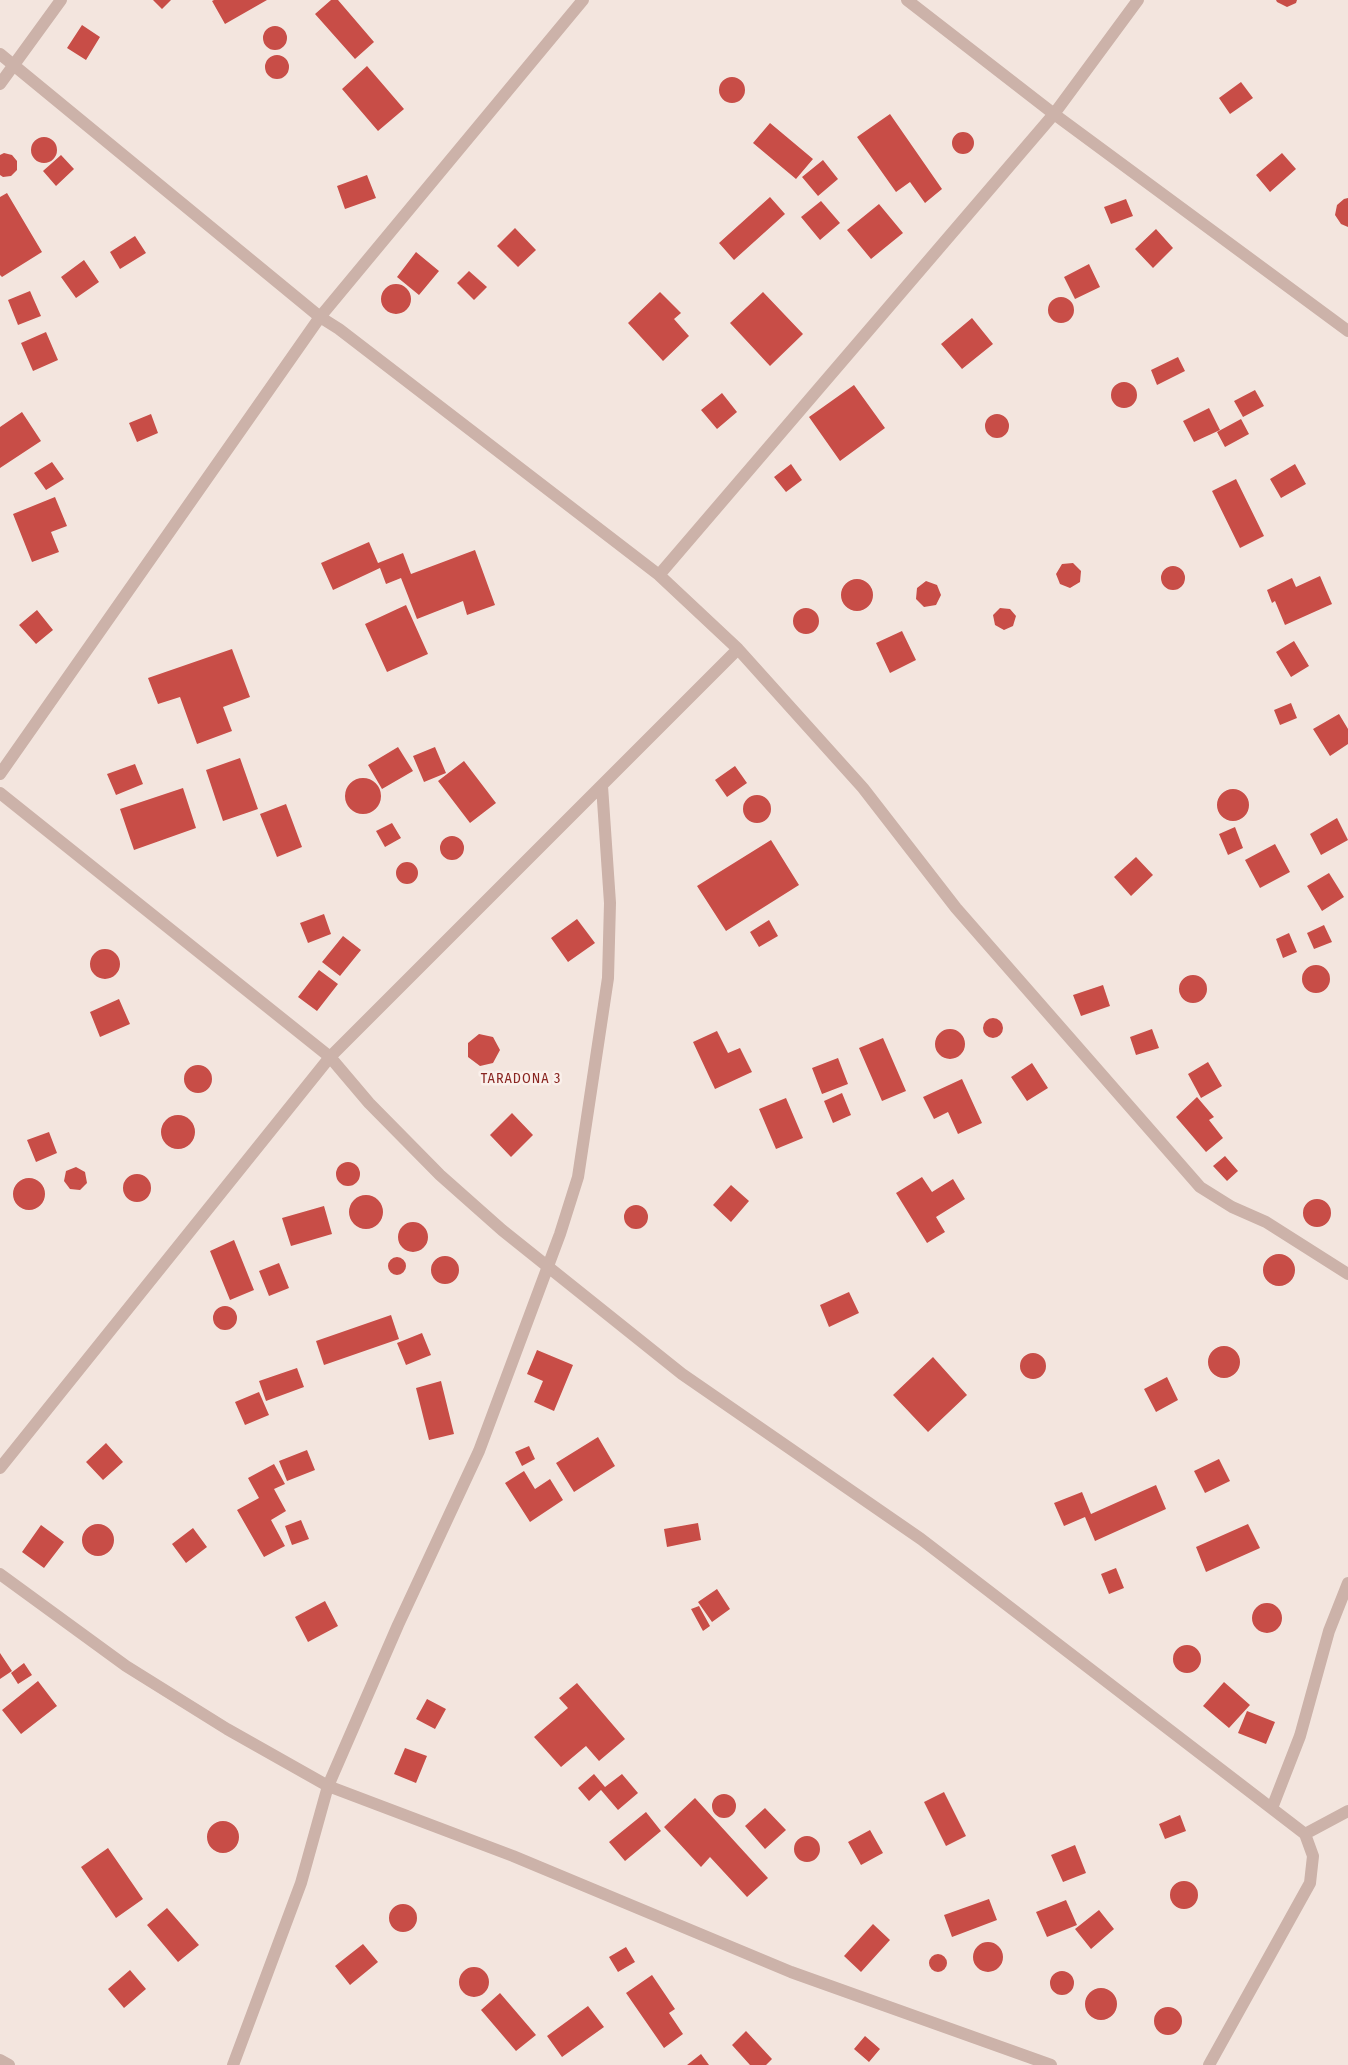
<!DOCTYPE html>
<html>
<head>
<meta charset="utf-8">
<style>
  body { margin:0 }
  canvas { display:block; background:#f3e5de }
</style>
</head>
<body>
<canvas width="1348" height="2065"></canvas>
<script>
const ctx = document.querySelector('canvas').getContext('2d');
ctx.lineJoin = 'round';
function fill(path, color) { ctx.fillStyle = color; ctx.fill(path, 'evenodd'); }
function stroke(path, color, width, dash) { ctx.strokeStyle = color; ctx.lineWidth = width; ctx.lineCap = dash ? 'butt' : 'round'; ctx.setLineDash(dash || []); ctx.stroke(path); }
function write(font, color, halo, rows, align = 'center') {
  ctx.font = font + ' "Fira Sans Condensed",sans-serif'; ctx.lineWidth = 5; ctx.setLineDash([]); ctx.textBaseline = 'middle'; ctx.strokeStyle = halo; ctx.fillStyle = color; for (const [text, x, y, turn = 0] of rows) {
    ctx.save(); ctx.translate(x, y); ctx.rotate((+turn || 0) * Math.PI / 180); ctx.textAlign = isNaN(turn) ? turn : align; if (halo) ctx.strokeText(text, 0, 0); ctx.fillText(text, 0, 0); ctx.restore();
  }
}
fill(new Path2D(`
  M153,0H171L162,9Z
  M214,0H267L225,24L212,1Z
  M331,0H338L374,42L355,59L315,14Z
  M1276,0H1297L1296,3L1287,7L1277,2Z
  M82,25L100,37L86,60L67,48Z
  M263 38a12 12 0 1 1 24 0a12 12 0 1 1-24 0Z
  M265 67a12 12 0 1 1 24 0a12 12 0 1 1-24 0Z
  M367,66L404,109L378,131L342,89Z
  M719 90a13 13 0 1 1 26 0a13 13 0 1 1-26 0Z
  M1241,82L1253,98L1230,114L1219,98Z
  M890,114L942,189L925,203L910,182L896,192L857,137Z
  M770,123L813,159L796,179L753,143Z
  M952 143a11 11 0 1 1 22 0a11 11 0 1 1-22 0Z
  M31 150a13 13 0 1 1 26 0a13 13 0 1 1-26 0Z
  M4,153L12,155L17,161V170L11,176L3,177L0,175V155Z
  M1282,153L1296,169L1270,192L1256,175Z
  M61,155L74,169L56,186L43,171Z
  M823,160L838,179L818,196L802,177Z
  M367,175L376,198L345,209L337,186Z
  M7,193L42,252L2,277L0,275V197Z
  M770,197L785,214L734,260L719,243Z
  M1348,198V227L1341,224L1335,215L1337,205L1344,199Z
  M1126,199L1133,216L1111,224L1104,207Z
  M821,201L840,223L820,240L801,217Z
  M879,204L903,233L871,259L847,230Z
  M515,228L536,250L518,267L497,246Z
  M1156,229L1173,248L1153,268L1135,249Z
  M135,236L146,253L120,269L110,252Z
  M416,252L439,271L419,295L397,277Z
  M84,260L99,282L76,298L61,277Z
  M1089,264L1100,287L1075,299L1064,277Z
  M469,271L487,287L474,300L457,283Z
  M381 299a15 15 0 1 1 30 0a15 15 0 1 1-30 0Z
  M30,291L41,316L18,325L8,300Z
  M660,292L681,313L674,319L689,336L663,361L628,323Z
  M763,292L803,334L770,366L730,323Z
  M1048 310a13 13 0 1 1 26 0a13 13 0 1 1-26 0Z
  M972,318L993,344L962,369L941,344Z
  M46,332L58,360L33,371L21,343Z
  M1178,357L1185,371L1157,385L1151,370Z
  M1111 395a13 13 0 1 1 26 0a13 13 0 1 1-26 0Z
  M854,385L885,428L840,461L809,417Z
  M1255,390L1264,406L1243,417L1234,401Z
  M722,393L737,412L717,429L701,410Z
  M1209,408L1220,430L1194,442L1183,421Z
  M22,412L41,441L0,468V427Z
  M151,414L158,433L137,442L129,423Z
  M985 426a12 12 0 1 1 24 0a12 12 0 1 1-24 0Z
  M1241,419L1249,434L1225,447L1217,432Z
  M52,462L64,479L46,490L34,473Z
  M791,464L802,480L786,492L774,477Z
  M1295,464L1306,484L1281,498L1270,479Z
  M1236,479L1264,536L1240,548L1212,491Z
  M55,497L67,526L51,532L59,552L32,562L13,514Z
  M369,542L378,563L403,553L411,574L475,550L495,605L467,615L463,601L417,619L401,578L386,584L380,568L333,590L321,563Z
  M1073,563L1081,571L1080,582L1070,588L1060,584L1056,574L1062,564Z
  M1161 578a12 12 0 1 1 24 0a12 12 0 1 1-24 0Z
  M1320,576L1332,604L1285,625L1275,601L1272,603L1267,590L1292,578L1296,587Z
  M841 595a16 16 0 1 1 32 0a16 16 0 1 1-32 0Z
  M926,581L937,585L941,595L936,605L924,607L916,599L917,588Z
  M406,605L428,654L387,672L365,624Z
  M1000,608L1010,609L1016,616L1013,626L1004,630L995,625L993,615Z
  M793 621a13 13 0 1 1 26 0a13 13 0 1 1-26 0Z
  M37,610L53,630L36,644L19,625Z
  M902,631L916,660L890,673L876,643Z
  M1294,641L1309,666L1291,677L1276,652Z
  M232,649L250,697L223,707L232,731L197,744L180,697L158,704L148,678Z
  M1291,703L1297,718L1280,725L1274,710Z
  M1339,714L1348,729V744L1330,756L1313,729Z
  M398,747L413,771L382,789L368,765Z
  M435,747L446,773L424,782L413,756Z
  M240,758L258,809L223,821L206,770Z
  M464,761L496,803L470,823L438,781Z
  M135,764L143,784L116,795L107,774Z
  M735,766L747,783L727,797L715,780Z
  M345 796a18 18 0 1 1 36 0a18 18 0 1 1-36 0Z
  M183,788L196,828L134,850L120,809Z
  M1217 805a16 16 0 1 1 32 0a16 16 0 1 1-32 0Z
  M743 809a14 14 0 1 1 28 0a14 14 0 1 1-28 0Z
  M286,804L302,847L277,857L260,814Z
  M1337,818L1348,840L1321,855L1310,834Z
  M392,823L401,838L385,847L376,831Z
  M1235,827L1243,848L1228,855L1219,834Z
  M440 848a12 12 0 1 1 24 0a12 12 0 1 1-24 0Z
  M771,840L799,885L726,931L697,886Z
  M1275,844L1290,872L1260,888L1245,860Z
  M1136,857L1153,875L1131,896L1114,877Z
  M396 873a11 11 0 1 1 22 0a11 11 0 1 1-22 0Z
  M1329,873L1344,897L1322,911L1307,886Z
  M324,914L331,934L308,943L300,923Z
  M577,919L595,943L568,962L551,938Z
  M769,920L778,936L759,947L750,932Z
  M1324,925L1332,942L1314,949L1307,933Z
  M1289,933L1297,952L1283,958L1276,939Z
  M343,936L361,950L340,976L322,962Z
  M90 964a15 15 0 1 1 30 0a15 15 0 1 1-30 0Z
  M1302 979a14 14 0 1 1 28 0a14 14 0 1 1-28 0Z
  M319,970L338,984L317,1011L298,997Z
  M1179 989a14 14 0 1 1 28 0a14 14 0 1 1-28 0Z
  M1103,985L1110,1006L1081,1016L1073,995Z
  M119,999L130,1024L100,1037L90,1012Z
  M983 1028a10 10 0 1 1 20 0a10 10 0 1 1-20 0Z
  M935 1044a15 15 0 1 1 30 0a15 15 0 1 1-30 0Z
  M1152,1029L1159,1048L1136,1055L1130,1037Z
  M717,1031L728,1053L740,1048L752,1072L715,1089L693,1042Z
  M479,1034L493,1037L500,1050L493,1063L480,1066L468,1057V1043Z
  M883,1038L906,1091L882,1101L859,1048Z
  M838,1058L848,1084L822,1094L812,1068Z
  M1208,1062L1222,1086L1201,1098L1188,1074Z
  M1032,1063L1048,1088L1027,1101L1011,1077Z
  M184 1079a14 14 0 1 1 28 0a14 14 0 1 1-28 0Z
  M962,1079L982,1123L958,1134L948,1112L934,1119L923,1097Z
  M842,1093L851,1115L833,1123L824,1101Z
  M1197,1097L1214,1117L1209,1120L1223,1138L1206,1152L1176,1117Z
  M786,1098L803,1138L776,1149L759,1109Z
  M512,1113L533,1135L511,1157L490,1135Z
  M161 1132a17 17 0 1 1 34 0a17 17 0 1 1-34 0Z
  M49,1132L57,1153L36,1162L27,1140Z
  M1225,1156L1238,1171L1227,1181L1213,1166Z
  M336 1174a12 12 0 1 1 24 0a12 12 0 1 1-24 0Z
  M76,1167L85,1172L87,1183L80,1190L70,1189L64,1181L66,1171Z
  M123 1188a14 14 0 1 1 28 0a14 14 0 1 1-28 0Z
  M922,1177L932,1192L953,1179L965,1199L936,1217L945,1232L927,1243L896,1193Z
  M13 1194a16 16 0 1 1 32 0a16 16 0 1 1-32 0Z
  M731,1185L749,1201L731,1222L713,1205Z
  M349 1212a17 17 0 1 1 34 0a17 17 0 1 1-34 0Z
  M1303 1213a14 14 0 1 1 28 0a14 14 0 1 1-28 0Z
  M624 1217a12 12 0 1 1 24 0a12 12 0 1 1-24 0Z
  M324,1206L332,1234L291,1246L282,1218Z
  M398 1237a15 15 0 1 1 30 0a15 15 0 1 1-30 0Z
  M234,1240L254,1290L230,1300L210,1251Z
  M1263 1270a16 16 0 1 1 32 0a16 16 0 1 1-32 0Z
  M431 1270a14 14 0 1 1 28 0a14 14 0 1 1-28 0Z
  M388 1266a9 9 0 1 1 18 0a9 9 0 1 1-18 0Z
  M279,1263L289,1288L269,1296L259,1271Z
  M849,1292L859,1313L829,1327L820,1305Z
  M213 1318a12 12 0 1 1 24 0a12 12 0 1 1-24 0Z
  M391,1315L399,1339L324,1365L316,1341Z
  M422,1333L431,1355L406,1365L397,1343Z
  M1208 1362a16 16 0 1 1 32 0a16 16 0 1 1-32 0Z
  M537,1350L573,1365L554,1411L534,1402L543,1381L527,1374Z
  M1020 1366a13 13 0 1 1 26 0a13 13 0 1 1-26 0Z
  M933,1357L967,1395L928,1432L893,1395Z
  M297,1368L304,1387L266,1401L259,1381Z
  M1167,1377L1178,1400L1156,1412L1144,1389Z
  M441,1381L454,1434L429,1440L416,1388Z
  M259,1392L269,1415L245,1425L235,1402Z
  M598,1437L615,1466L574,1492L556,1463Z
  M106,1443L123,1462L103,1480L86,1462Z
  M529,1446L535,1459L522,1466L515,1452Z
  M307,1450L315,1470L287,1481L279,1461Z
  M1219,1459L1230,1481L1205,1493L1194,1471Z
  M274,1464L285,1484L274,1489L286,1511L271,1520L285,1546L264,1557L237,1510L259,1498L248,1478Z
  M524,1471L535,1489L550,1479L563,1500L530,1522L505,1483Z
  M1156,1485L1166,1509L1095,1541L1085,1517L1064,1526L1054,1503L1082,1492L1091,1514Z
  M301,1520L309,1539L292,1545L285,1526Z
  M698,1523L701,1540L667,1547L664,1529Z
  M82 1540a16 16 0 1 1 32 0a16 16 0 1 1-32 0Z
  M1248,1524L1260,1548L1206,1572L1196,1547Z
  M41,1525L64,1542L44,1568L22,1552Z
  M193,1528L207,1547L186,1563L172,1544Z
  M1116,1568L1124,1588L1109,1594L1101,1574Z
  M717,1589L730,1609L712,1622L698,1602Z
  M325,1601L338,1626L308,1642L295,1617Z
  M1252 1618a15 15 0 1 1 30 0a15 15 0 1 1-30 0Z
  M699,1606L710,1626L703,1631L691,1609Z
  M1173 1659a14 14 0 1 1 28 0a14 14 0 1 1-28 0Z
  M0,1653L12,1671L0,1679Z
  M24,1663L32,1675L18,1684L11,1673Z
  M38,1681L57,1706L21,1734L2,1710Z
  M1224,1682L1250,1705L1229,1728L1203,1706Z
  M577,1683L625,1739L599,1761L586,1746L561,1767L534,1737L568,1708L559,1698Z
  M427,1699L446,1709L435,1729L416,1719Z
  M1247,1711L1275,1722L1266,1744L1238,1733Z
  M405,1748L427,1756L416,1783L394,1774Z
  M594,1774L605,1787L622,1774L638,1793L618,1810L601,1790L589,1801L578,1788Z
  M944,1792L966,1836L946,1846L924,1802Z
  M712 1806a12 12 0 1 1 24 0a12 12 0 1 1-24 0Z
  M695,1798L768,1878L747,1897L710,1857L701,1867L664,1827Z
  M765,1808L786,1830L765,1849L745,1826Z
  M646,1812L661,1831L625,1861L609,1842Z
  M1180,1815L1186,1831L1165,1839L1159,1824Z
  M207 1837a16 16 0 1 1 32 0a16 16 0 1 1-32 0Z
  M870,1830L883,1853L861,1865L848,1842Z
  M794 1849a13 13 0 1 1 26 0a13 13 0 1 1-26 0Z
  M1075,1845L1086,1873L1063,1882L1051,1855Z
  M108,1848L143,1899L116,1918L81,1867Z
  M1170 1895a14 14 0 1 1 28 0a14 14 0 1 1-28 0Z
  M989,1899L997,1920L952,1937L944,1915Z
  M1066,1900L1077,1925L1047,1937L1036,1912Z
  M389 1918a14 14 0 1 1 28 0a14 14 0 1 1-28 0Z
  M167,1908L199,1945L178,1962L147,1925Z
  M1099,1910L1114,1929L1091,1949L1075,1929Z
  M873,1924L890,1940L861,1972L844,1956Z
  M973 1957a15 15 0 1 1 30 0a15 15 0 1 1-30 0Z
  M363,1944L378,1962L350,1985L335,1966Z
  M626,1947L635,1962L618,1972L609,1957Z
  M929 1963a9 9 0 1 1 18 0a9 9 0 1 1-18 0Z
  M459 1982a15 15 0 1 1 30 0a15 15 0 1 1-30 0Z
  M130,1970L146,1989L124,2008L108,1989Z
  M1050 1983a12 12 0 1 1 24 0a12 12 0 1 1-24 0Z
  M652,1975L675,2009L669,2013L683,2034L664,2048L626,1993Z
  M1085 2004a16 16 0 1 1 32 0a16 16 0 1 1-32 0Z
  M500,1993L536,2035L516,2051L481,2010Z
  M588,2006L604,2027L562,2057L547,2036Z
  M1154 2021a14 14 0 1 1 28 0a14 14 0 1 1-28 0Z
  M746,2031L772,2059L766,2065H750L732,2045Z
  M865,2036L880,2049L869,2062L854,2049Z
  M701,2054L709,2065H687Z`), '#c84d47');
stroke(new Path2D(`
  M907,0L1054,114L1348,331
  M0,54L320,317L339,329L659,575L738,649L863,788L956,908L1200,1187L1232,1207L1266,1222L1348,1274
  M0,84L61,0
  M659,575L1054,114L1138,0
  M0,774L320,317L583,0
  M0,793L330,1057L369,1103L440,1175L502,1230L682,1374L921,1539L1305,1834L1313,1856L1310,1883L1209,2065
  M0,1468L330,1057L738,649
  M0,1574L126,1666L227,1729L328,1786L513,1856L791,1972L1051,2065
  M1272,1808L1300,1736L1329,1631L1348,1583
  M1305,1834L1348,1811
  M0,2060L9,2065
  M233,2065L301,1883L328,1786L398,1625L479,1451L560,1234L578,1177L608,978L610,903L602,786`), '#ccb2a9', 12);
ctx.letterSpacing = '1px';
write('14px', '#892521', '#faf0eb', [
  ["TARADONA 3",521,1079]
]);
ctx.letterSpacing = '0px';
</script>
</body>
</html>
